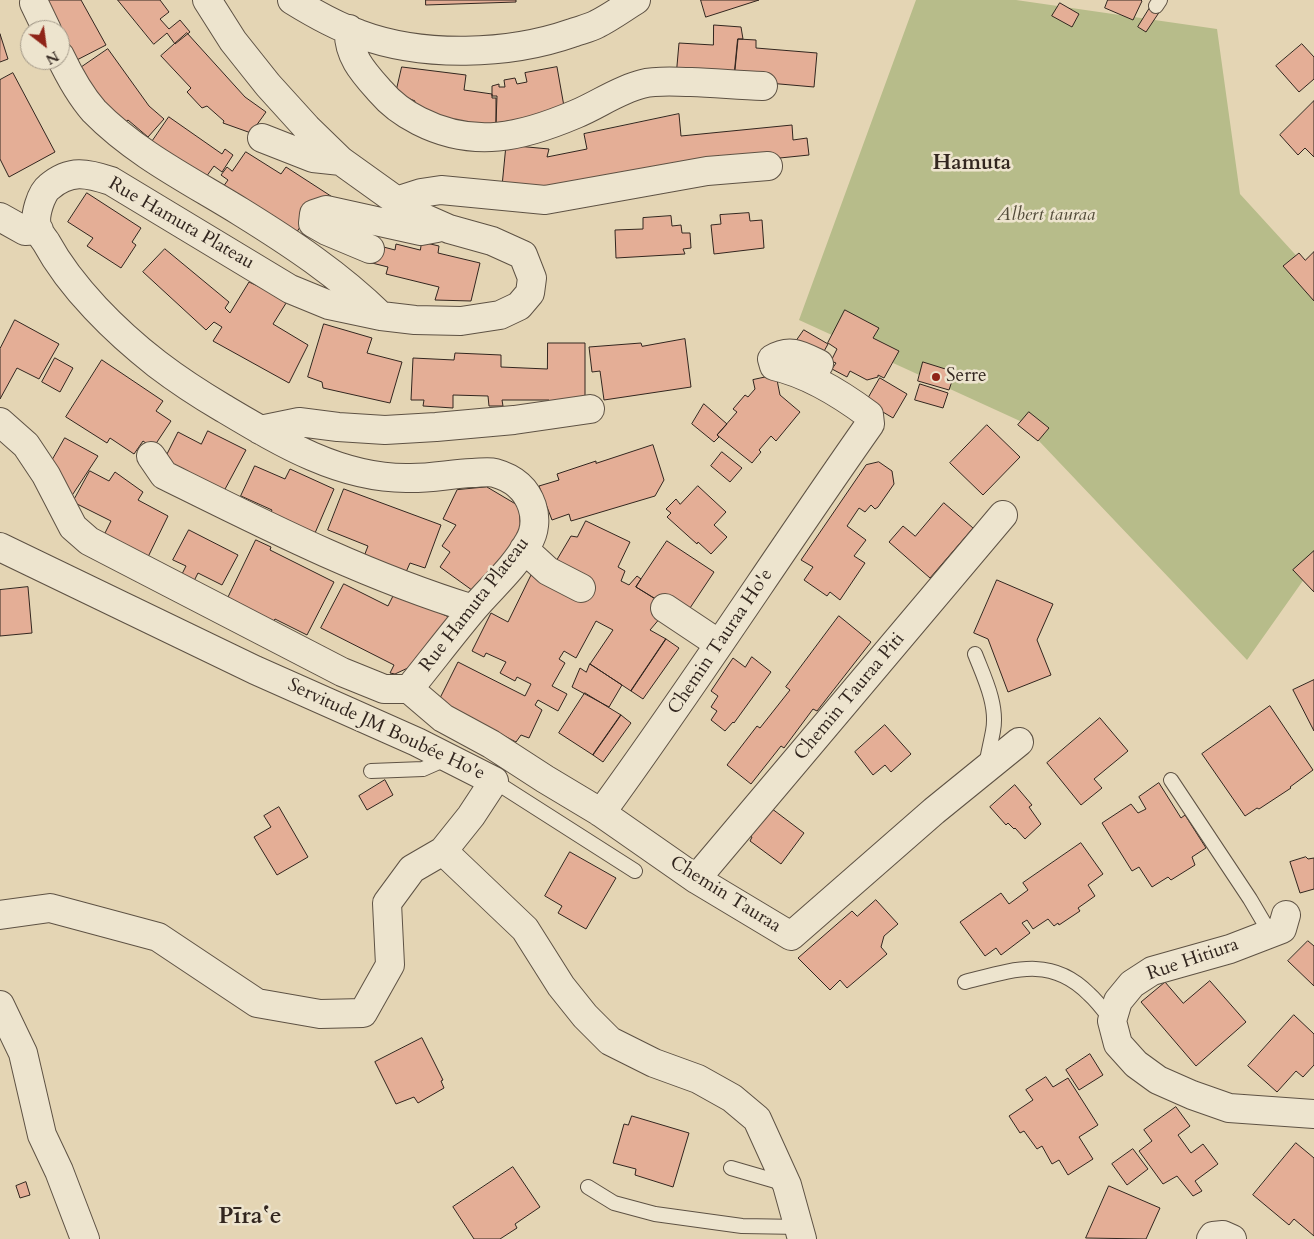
<!DOCTYPE html>
<html>
<head>
<meta charset="utf-8">
<style>
  body { margin:0 }
  #map { position:relative; width:1314px; height:1239px; overflow:hidden; background:#e4d5b4; font-family:Cardo,serif }
  canvas { display:block }
  .north { position:absolute; left:20px; top:20px; width:50px; height:50px; box-sizing:border-box; background:#ede4ce; border:1px solid #a29888; border-radius:50%; rotate:150deg; font-size:14px; font-weight:700; line-height:20px; text-align:center; color:#32261f }
  .north::after { content:''; display:block; margin:auto; width:18px; height:22px; background:#8f2418; clip-path:polygon(50% 0,100% 100%,50% 72%,0 100%) }
</style>
</head>
<body>
<div id="map">
<canvas width="1314" height="1239"></canvas>
<div class="north">N</div>
</div>
<script>
const ctx = document.querySelector('canvas').getContext('2d');
ctx.lineJoin = 'round';
function fill(path, color) { ctx.fillStyle = color; ctx.fill(path, 'evenodd'); }
function stroke(path, color, width, dash) { ctx.strokeStyle = color; ctx.lineWidth = width; ctx.lineCap = dash ? 'butt' : 'round'; ctx.setLineDash(dash || []); ctx.stroke(path); }
function write(font, color, halo, rows, align = 'center') {
  ctx.font = font + ' Cardo,serif'; ctx.lineWidth = 5; ctx.setLineDash([]); ctx.textBaseline = 'middle'; ctx.strokeStyle = halo; ctx.fillStyle = color; for (const [text, x, y, turn = 0] of rows) {
    ctx.save(); ctx.translate(x, y); ctx.rotate((+turn || 0) * Math.PI / 180); ctx.textAlign = isNaN(turn) ? turn : align; if (halo) ctx.strokeText(text, 0, 0); ctx.fillText(text, 0, 0); ctx.restore();
  }
}
fill(new Path2D(`
  M916,0H1016L1217,29L1240,194L1314,275V565L1247,660L1020,421L799,320Z`), '#b7bc8a');
const building = new Path2D(`
  M38,0H81L106,45L71,63L60,42V30Z
  M118,0H160L169,12L160,19L169,29L180,20L190,32L175,44L167,33L154,44Z
  M426,0H516V2L426,5Z
  M701,0H759L706,17Z
  M1108,0H1141L1142,1L1133,20L1105,8Z
  M1060,3L1079,14L1072,27L1052,16Z
  M1151,6L1160,11L1146,32L1138,27Z
  M714,25L741,27L743,39H738L734,80L676,77L679,43L713,45Z
  M187,33L245,97L266,112L251,133L223,123L224,121L207,106L202,108L187,92L191,88L161,56Z
  M0,34L8,59L0,62Z
  M738,39L756,40V48L817,53L814,87L734,80Z
  M1302,44L1314,57V79L1299,92L1276,66Z
  M108,49L149,106L164,119L148,137L128,120L118,128L76,71Z
  M402,67L466,75L464,90L492,94V98H496V128L435,120L413,108L415,101L396,93Z
  M557,67L565,112L496,123L497,96H492V86L499,84V87H505L504,80L515,78L517,84L527,82L525,73Z
  M13,73L55,152L9,177L0,159V80Z
  M1314,101V157L1305,148L1298,155L1280,135Z
  M679,114L681,136L792,125L793,140L807,138L809,155L653,171L558,191L502,186L506,145L549,149L547,157L587,149L584,134Z
  M169,117L222,154L225,149L233,155L222,172L214,166L201,184L147,149Z
  M246,152L281,174L286,167L337,200L318,199L293,238L220,191L228,180L221,175L227,167L232,171Z
  M87,193L141,228L132,242L136,245L121,268L87,246L93,238L68,222Z
  M749,213L750,221L762,220L764,248L714,254L711,225L721,224L720,215Z
  M671,216L672,226L681,225L682,233H690L691,248L683,249L685,254L616,258L615,230L643,229V218Z
  M422,242L439,246L438,253L480,263L471,301L435,300L439,287L386,274L388,267L368,262L372,244L395,250L396,244L420,250Z
  M165,249L229,302L225,308L230,313L249,282L288,300L273,324L308,345L289,383L213,341L222,327L214,322L206,330L143,272Z
  M1314,252V301L1283,266L1299,253L1305,260Z
  M845,310L879,328L873,338L899,351L884,378L878,375V377L867,380L850,371L847,377L832,369L836,363L831,361L837,349L828,343Z
  M15,320L59,344L39,379L17,368L0,399V349Z
  M324,324L372,338L367,353L402,362L390,403L323,388L322,382L308,377Z
  M804,330L828,344L822,355L797,340Z
  M685,339L691,387L604,400L600,371L592,372L589,347L641,343L642,346Z
  M548,343H585V401L549,407V400H502L503,406H489L488,396L453,395V408L423,406L424,400H411L413,358L454,360L455,353L501,355V367L547,369Z
  M55,358L73,368L60,392L42,382Z
  M102,360L163,401L156,411L171,421L153,448L143,441L134,454L110,438L107,443L66,417Z
  M923,362L955,372L949,390L918,381Z
  M776,375L780,395L800,412L776,441L771,436L759,450L761,452L752,463L717,435L737,412L733,409L745,395L748,397L755,389L753,380Z
  M880,378L907,394L893,418L866,402Z
  M920,384L948,393L943,408L915,400Z
  M704,404L727,424L717,435L719,437L714,442L692,424Z
  M1029,412L1049,428L1038,441L1018,425Z
  M987,425L1020,457L983,495L950,463Z
  M208,431L246,450L224,491L164,460L178,432L201,444Z
  M65,438L98,456L69,500L50,464Z
  M653,445L664,480L655,496L571,521L569,514L552,520L539,486L559,480L557,474L596,461V463Z
  M722,452L742,468L730,482L711,466Z
  M879,462L892,471L894,484L878,507L875,509L871,505L865,512L859,508L847,526L866,540L854,556L865,563L840,600L830,592L827,596L804,580L813,567L801,560L866,465Z
  M255,466L285,479L290,469L334,489L312,540L267,521L272,510L241,496Z
  M90,471L109,481L115,472L143,492L138,500L168,516L147,559L103,537L111,521L73,502Z
  M698,486L726,512L714,525L727,537L711,554L698,542L697,544L667,517L671,513L666,509L676,499L680,504Z
  M487,487L519,506L521,534L476,593L440,567L450,552L442,546L456,525L443,519L457,490Z
  M344,489L441,525L425,568L410,563L406,572L363,559L368,546L328,530Z
  M944,503L973,528L930,578L889,542L903,526L915,536Z
  M586,521L630,542L618,567L625,571L621,581L629,585L637,576L641,579L636,587L664,604L661,617L650,630L666,639L631,691L590,664L613,630L596,621L576,658L564,651L559,659L565,663L552,686L567,694L558,711L538,700L535,705L542,710L529,738L521,735L516,742L438,702L458,662L525,696L531,684L517,677L515,681L500,673L506,662L486,653L484,657L472,651L491,613L508,622L531,575L568,594L552,568L571,536L577,537Z
  M189,530L238,555L222,585L198,573L193,583L181,576L186,566L173,560Z
  M256,540L271,547L270,550L334,582L307,635L275,619L273,622L227,600Z
  M667,541L714,572L684,617L636,587Z
  M1314,551V592L1293,570Z
  M997,580L1053,604L1037,640L1051,675L1008,692L988,639L974,633Z
  M344,584L388,606L395,592L453,619L412,666L395,674L390,673L394,665L321,628Z
  M28,587L32,633L0,636V590Z
  M839,616L871,642L817,711L813,709L784,748L781,746L751,784L727,765L757,726L760,728L790,690L786,687Z
  M666,639L679,648L643,699L631,691Z
  M752,657L771,672L734,723L733,722L725,731L711,720L717,711L711,707L718,696L711,691L733,658L745,667Z
  M590,664L622,685L609,707L572,687L580,668L586,672Z
  M1314,680V731L1293,690Z
  M585,693L621,715L593,755L559,733Z
  M1270,706L1313,770L1290,787L1291,788L1259,809L1257,808L1245,816L1202,754Z
  M621,715L631,723L603,762L593,755Z
  M1100,718L1128,751L1094,779L1102,788L1081,805L1047,763Z
  M885,725L911,754L891,772L885,765L873,775L855,752Z
  M385,780L393,795L367,810L359,796Z
  M1159,783L1181,818L1185,815L1206,848L1192,857L1195,865L1171,880L1168,877L1152,887L1139,867L1132,871L1102,823L1131,804L1138,813L1146,809L1139,797Z
  M1015,785L1032,805L1029,807L1041,824L1025,839L1015,828L1014,829L1008,823L1006,825L990,807Z
  M763,802L804,833L781,864L750,841L752,837L743,830Z
  M279,807L308,857L277,875L254,837L271,827L264,816Z
  M1081,843L1103,874L1088,885L1095,896L1078,908L1080,911L1059,925L1058,923L1054,926L1048,919L1033,929L1027,920L1022,923L1030,933L1001,955L996,948L985,956L960,922L1001,893L1009,904L1028,890L1023,883Z
  M570,852L616,878L586,929L558,913L562,906L545,896Z
  M1306,857L1308,859L1314,858V889L1300,893L1290,862Z
  M876,900L898,924L884,936L881,947L887,954L847,988L840,980L830,990L798,958L852,911L857,916Z
  M1308,941L1314,946V986L1288,961Z
  M1210,981L1246,1022L1196,1066L1141,1002L1165,982L1183,1003Z
  M1294,1015L1314,1034V1065L1303,1077L1296,1071L1277,1092L1248,1066Z
  M422,1038L443,1080L441,1081L444,1088L418,1103L414,1097L396,1104L375,1062Z
  M1090,1054L1103,1075L1079,1090L1066,1070Z
  M1046,1077L1053,1087L1068,1078L1098,1125L1079,1137L1093,1159L1068,1175L1059,1160L1052,1164L1042,1146L1037,1149L1024,1131L1020,1133L1009,1116L1033,1100L1026,1090Z
  M1176,1107L1190,1126L1178,1135L1191,1153L1203,1144L1218,1164L1195,1181L1202,1191L1193,1196L1177,1176L1163,1184L1139,1151L1152,1141L1144,1130Z
  M632,1116L689,1133L673,1187L635,1175L636,1169L613,1163L624,1124L628,1125Z
  M1296,1143L1314,1158V1236L1294,1219L1289,1225L1253,1195Z
  M1133,1149L1148,1169L1127,1185L1112,1164Z
  M513,1167L540,1207L515,1224L517,1228L500,1239H474L453,1207Z
  M26,1182L30,1195L20,1198L16,1186Z
  M1109,1186L1160,1208L1146,1239L1086,1238Z`);
fill(building, '#e4ae96');
stroke(building, '#32261f', 1);
const lane = new Path2D(`
  M1156,6L1160,0
  M975,654C984,677 998,705 993,731C991,742 988,754 986,766
  M371,771L423,769L448,758
  M1171,780L1250,899L1270,933
  M494,781L635,871
  M965,982C1012,970 1051,955 1089,994C1098,1002 1105,1012 1112,1021
  M731,1168L786,1184
  M588,1187L614,1203L655,1214L742,1226L800,1227`);
const street = new Path2D(`
  M292,0C313,13 336,26 359,34C423,58 509,55 572,33C580,30 590,28 597,24C611,17 623,8 636,0
  M34,3L47,30
  M349,29C347,55 364,73 380,91C391,104 405,114 419,121C474,149 522,137 576,114C598,105 618,90 642,84C658,80 675,82 691,82C715,83 739,85 763,86
  M60,56C69,75 80,95 94,111C136,154 191,181 241,212C291,243 338,274 381,316
  M262,138L313,158L341,161
  M396,201L421,193L441,190L545,200L707,171L768,166
  M0,217L25,231L39,230
  M370,249L327,231L313,223L314,214L326,210L421,231L437,228
  M0,422L26,445L46,475L73,527L89,541L342,672L384,689H409C431,662 452,634 474,608C492,587 515,567 528,543C535,532 536,518 532,506C526,488 513,478 495,473C488,471 480,473 472,473C450,474 428,479 406,478C339,478 280,442 223,408C201,395 178,380 157,364C116,332 71,288 46,242C43,238 38,231 37,226C34,216 41,193 49,187C70,169 87,173 111,181L290,289L329,305L381,316L415,320L461,321L500,315L519,306L530,293L532,278L523,255L492,241L449,229L415,214L341,161L307,128L268,85L233,41L207,0
  M260,430L299,422L338,427L385,430L436,427L514,420L590,409
  M151,456L164,475C265,525 365,576 473,609
  M0,547L255,670L417,742L494,781L471,816L443,851L525,929L561,986L585,1016L610,1041L654,1063L698,1079L732,1098L757,1119L787,1185L802,1239
  M524,549L548,571L581,588
  M665,608L719,644
  M409,689L443,718L491,744L545,779L600,812L696,879L791,936L934,811L1019,742
  M601,813C694,686 779,553 870,424L869,415C841,394 809,374 774,366L772,359C790,348 801,355 819,364
  M696,879L1003,515
  M0,915L50,908L158,937L257,1003L320,1014L363,1013L390,965L387,903L412,869L443,851
  M1286,915L1282,929L1230,949L1152,971L1132,984L1118,1001L1112,1021L1118,1044L1136,1064L1158,1080L1192,1095L1229,1108L1314,1114
  M0,1005L23,1053L42,1135L59,1171L85,1239
  M1211,1239L1213,1236L1223,1235L1232,1239`);
stroke(lane, '#5e5244', 16);
stroke(street, '#5e5244', 30);
stroke(lane, '#ede4ce', 14);
stroke(street, '#ede4ce', 28);
for (const [x, y, r, color] of [
  [936,377,5,"#8f2418"]
]) { const dot = new Path2D(); dot.arc(x, y, r, 0, 2 * Math.PI); ctx.fillStyle = color; ctx.fill(dot); stroke(dot, '#ede4ce', 2); }
write('italic 19px', '#534c3a', '#ede4ce', [
  ["Albert tauraa",1046,216]
]);
write('19px', '#32261f', '#ede4ce', [
  ["Rue Hamuta Plateau",181,224,30],
  ["Rue Hamuta Plateau",475,605,-52],
  ["Chemin Tauraa Ho'e",721,642,-56],
  ["Chemin Tauraa Piti",850,697,-50],
  ["Servitude JM Boubée Ho'e",386,730,25],
  ["Chemin Tauraa",725,895,32],
  ["Rue Hitiura",1193,960,-19]
]);
write('19px', '#32261f', '#ede4ce', [
  ["Serre",946,377]
], 'left');
write('bold 21px', '#32261f', '#ede4ce', [
  ["Hamuta",972,164]
]);
write('bold 24px', '#32261f', '#ede4ce', [
  ["Pīraʻe",250,1217]
]);
</script>
</body>
</html>
